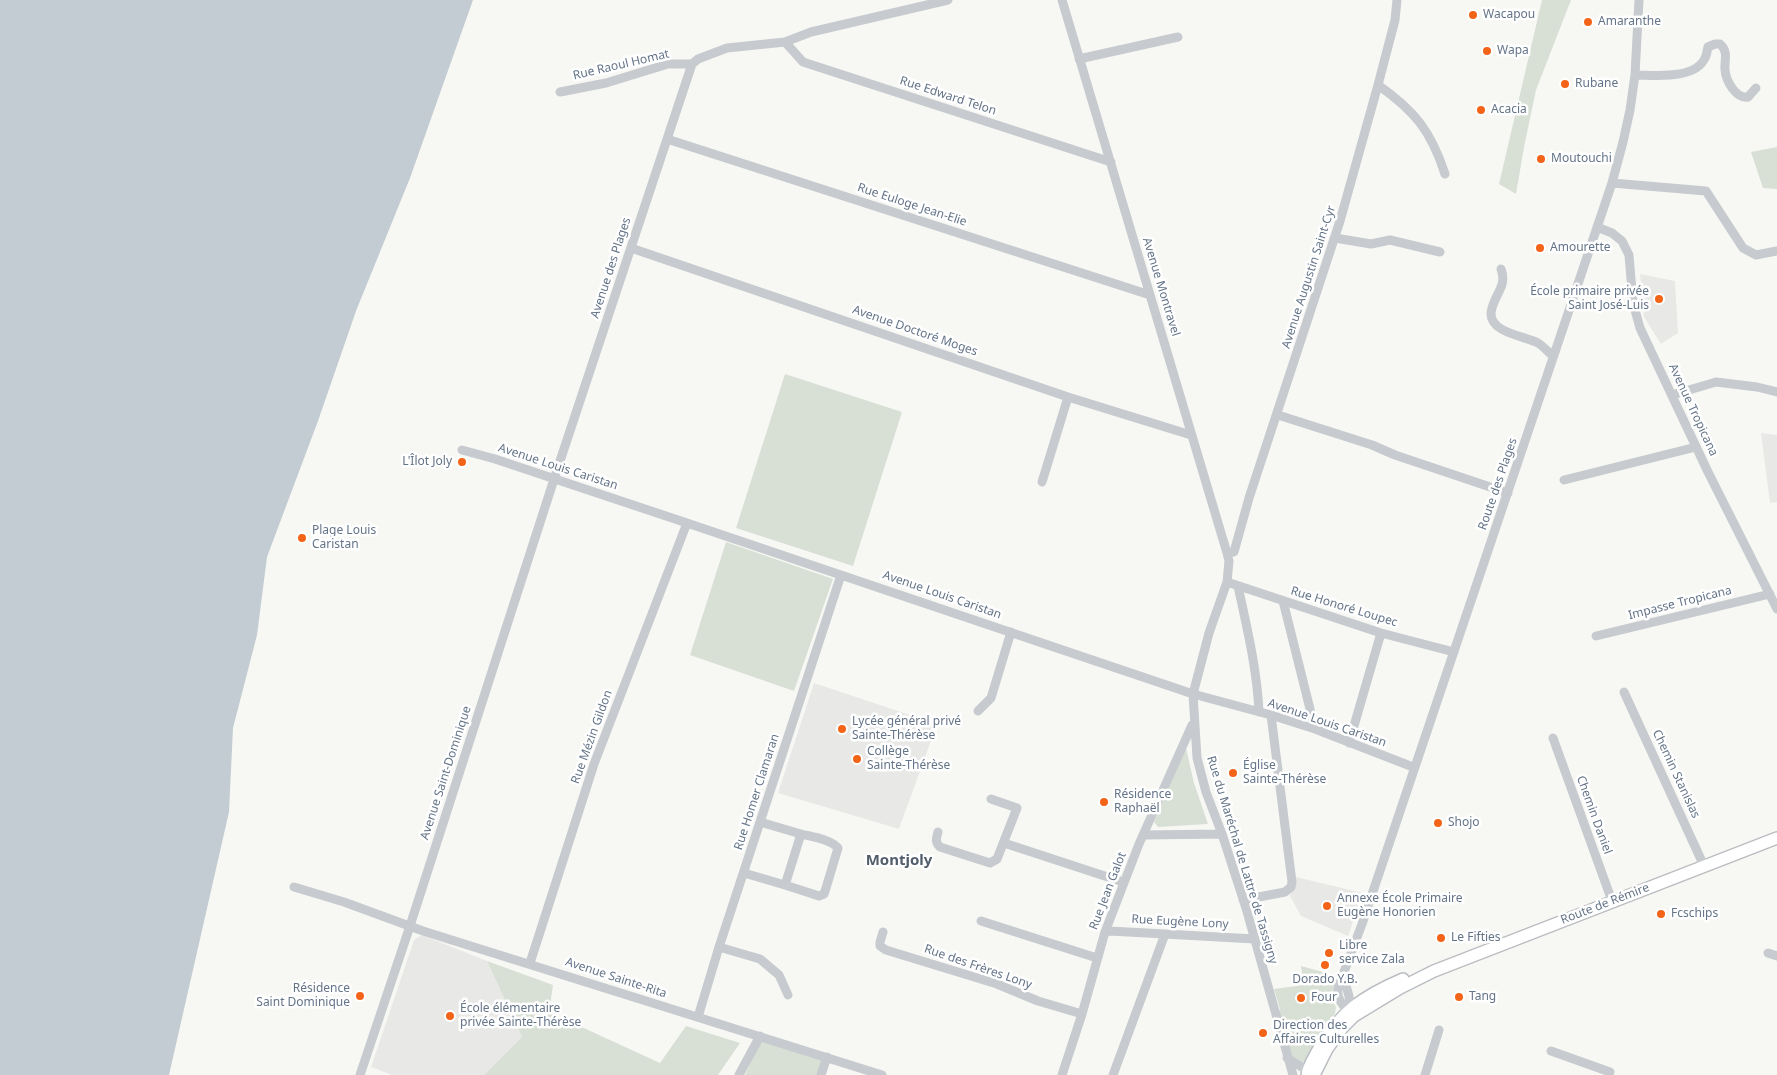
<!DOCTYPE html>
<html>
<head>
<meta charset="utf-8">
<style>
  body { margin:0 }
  canvas { display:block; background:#f7f8f4 }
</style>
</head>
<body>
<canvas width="1777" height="1075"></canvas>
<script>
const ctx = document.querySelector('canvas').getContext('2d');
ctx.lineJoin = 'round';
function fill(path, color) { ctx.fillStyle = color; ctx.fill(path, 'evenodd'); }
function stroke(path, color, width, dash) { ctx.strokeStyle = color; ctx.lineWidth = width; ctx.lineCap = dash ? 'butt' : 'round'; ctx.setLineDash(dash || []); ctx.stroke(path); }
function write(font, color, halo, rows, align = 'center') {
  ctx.font = font + ' "Noto Sans",sans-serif'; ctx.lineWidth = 5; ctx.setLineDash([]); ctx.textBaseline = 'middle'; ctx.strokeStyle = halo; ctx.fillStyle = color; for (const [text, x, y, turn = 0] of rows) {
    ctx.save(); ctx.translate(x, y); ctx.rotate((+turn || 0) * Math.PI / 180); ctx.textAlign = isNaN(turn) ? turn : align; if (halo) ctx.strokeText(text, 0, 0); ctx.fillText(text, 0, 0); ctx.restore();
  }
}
fill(new Path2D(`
  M1640,274L1675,281L1678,333L1661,344L1644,317Z
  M1761,433L1777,435V502L1770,503Z
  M814,683L937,724L899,829L778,793Z
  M1296,877L1363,893L1348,936L1301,916L1290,896Z
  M422,935L487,961L522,1037L484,1075H392L371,1067L414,940Z`), '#e8e9e7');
fill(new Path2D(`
  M1542,0H1571L1536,90L1524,147L1516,194L1499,184Z
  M1777,147V189L1763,188L1751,152Z
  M785,374L902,412L853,566L736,528Z
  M726,542L833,579L794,691L690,655Z
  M1186,748L1194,783L1208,824L1158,827L1154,822Z
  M487,961L553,985L549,1012L660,1063L686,1026L740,1043L718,1075H484L522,1037Z
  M1301,966L1337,976C1333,988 1329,997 1336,1007L1335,1014L1327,1025L1307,1061L1302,1064L1289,1056L1278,1014L1280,1009L1274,989L1304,985Z
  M761,1040L826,1060L820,1075H745Z`), '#d8e0d5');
fill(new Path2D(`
  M0,0H473L410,178L356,311L318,421L267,557L257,635L233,728L229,812L169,1075H0Z`), '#c3ccd2');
const major = new Path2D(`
  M1307,1075C1308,1066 1314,1058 1318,1050C1340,1012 1363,996 1403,979
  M1314,1075L1327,1049L1342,1028L1354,1016L1400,988L1434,971L1777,838`);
stroke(major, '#babdc2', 14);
stroke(new Path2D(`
  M1062,0L1227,553L1229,561L1227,582L1209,633L1193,694L1197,758L1206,792L1222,834L1246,908L1293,1075
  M785,42L803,62L1111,162
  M1079,59L1178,37
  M1635,75C1655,75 1695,80 1705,58C1707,55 1707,50 1708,47L1715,44H1720C1729,52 1724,60 1725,70C1726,81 1736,99 1748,97L1756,88
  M1378,85C1415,111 1431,131 1445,174
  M560,92L606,83L668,64H692L698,59L727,48L785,42L811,32L948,0
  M667,139L1150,295
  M1612,183L1706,191L1743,248L1756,255L1777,251
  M1597,227L1612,233L1622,241L1629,255L1633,303L1640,328L1708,472L1777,609
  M1335,238L1371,244L1390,240L1440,252
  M631,248L1068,397L1191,435
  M1501,269C1508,287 1493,295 1491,313C1490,333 1525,336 1538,343C1543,346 1548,352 1553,356
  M1672,395L1716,382L1757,387L1777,392
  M1278,415L1372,445L1395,455L1508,493
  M462,450L495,459L687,523L1193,694L1271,715L1315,729L1413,767
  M1564,480L1696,447
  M1042,482L1068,397
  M1227,553L1234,552L1249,498L1340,221L1378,85L1395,20L1397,0
  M1227,582L1381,633L1454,652
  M1238,586C1247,628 1257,669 1259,712
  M1283,601L1315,729
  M1596,636L1770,594
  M1624,692L1704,866
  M978,711L991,698L1011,632
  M1553,738L1612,901
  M1349,743L1381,633
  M938,832C936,839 935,842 940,847L990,863L997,859L1017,808L991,799
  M1143,835L1222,834
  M1004,843L1123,882
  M744,873L785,885L801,834L760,822
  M785,885L819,896L824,894L826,888L838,848C830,839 813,837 801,834
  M294,887L344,902L423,931L882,1075
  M1243,900L1285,892L1291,887L1292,882L1271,715
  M981,921L1097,958
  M883,932L880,942V946L886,950L997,984L1038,1001L1082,1014
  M1105,932L1110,931L1255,939
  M719,947L760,959L779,975L788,995
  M1768,953L1777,956
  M530,963L594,764L687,523
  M1345,973C1343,988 1353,995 1349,1011
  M1352,1014C1344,1007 1336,999 1338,988L1362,924L1612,183L1623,142L1630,110L1635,75L1639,0
  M698,1017L719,947L841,575
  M1551,1051L1610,1072L1609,1075
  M1287,1058L1308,1071L1309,1075
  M360,1075L408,932L556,473L692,64
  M739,1075L760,1036
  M821,1075L827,1057
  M1062,1075L1082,1014L1105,932L1139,844L1192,725
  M1113,1075L1165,934
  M1425,1075L1439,1030`), '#c7cace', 9);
stroke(major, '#fff', 11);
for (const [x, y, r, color] of [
  [1473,15,5,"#f36419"],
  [1588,22,5,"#f36419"],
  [1487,51,5,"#f36419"],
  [1565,84,5,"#f36419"],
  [1481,110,5,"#f36419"],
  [1541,159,5,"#f36419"],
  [1540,248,5,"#f36419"],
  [1659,299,5,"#f36419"],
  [462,462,5,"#f36419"],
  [302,538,5,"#f36419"],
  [842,729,5,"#f36419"],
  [857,759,5,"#f36419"],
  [1233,773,5,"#f36419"],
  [1104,802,5,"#f36419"],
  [1438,823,5,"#f36419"],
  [1327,906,5,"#f36419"],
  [1661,914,5,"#f36419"],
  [1441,938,5,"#f36419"],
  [1329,953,5,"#f36419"],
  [1325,965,5,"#f36419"],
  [360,996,5,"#f36419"],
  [1459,997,5,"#f36419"],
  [1301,998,5,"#f36419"],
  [450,1016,5,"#f36419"],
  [1263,1033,5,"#f36419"]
]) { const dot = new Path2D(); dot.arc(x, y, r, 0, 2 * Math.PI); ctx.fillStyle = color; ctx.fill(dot); stroke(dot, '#fff', 2); }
write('12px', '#647488', '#fff', [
  ["Wacapou",1483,15],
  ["Amaranthe",1598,22],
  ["Wapa",1497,51],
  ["Rubane",1575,84],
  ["Acacia",1491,110],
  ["Moutouchi",1551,159],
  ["Amourette",1550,248],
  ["École primaire privée",1649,292,"right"],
  ["Saint José-Luis",1649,306,"right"],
  ["L'Îlot Joly",452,462,"right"],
  ["Plage Louis",312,531],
  ["Caristan",312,545],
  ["Lycée général privé",852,722],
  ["Sainte-Thérèse",852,736],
  ["Collège",867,752],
  ["Sainte-Thérèse",867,766],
  ["Église",1243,766],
  ["Sainte-Thérèse",1243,780],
  ["Résidence",1114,795],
  ["Raphaël",1114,809],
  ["Shojo",1448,823],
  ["Annexe École Primaire",1337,899],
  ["Eugène Honorien",1337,913],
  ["Fcschips",1671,914],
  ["Le Fifties",1451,938],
  ["Libre",1339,946],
  ["service Zala",1339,960],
  ["Dorado Y.B.",1325,980,"center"],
  ["Résidence",350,989,"right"],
  ["Saint Dominique",350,1003,"right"],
  ["Tang",1469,997],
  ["Four",1311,998],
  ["École élémentaire",460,1009],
  ["privée Sainte-Thérèse",460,1023],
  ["Direction des",1273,1026],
  ["Affaires Culturelles",1273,1040]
], 'left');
write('12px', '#647488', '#fff', [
  ["Rue Raoul Homat",621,65,-13],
  ["Rue Edward Telon",948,96,18],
  ["Rue Euloge Jean-Elie",912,205,18],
  ["Avenue des Plages",611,268,-72],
  ["Avenue Augustin Saint-Cyr",1309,277,-72],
  ["Avenue Montravel",1161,287,73],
  ["Avenue Doctoré Moges",915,331,19],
  ["Avenue Tropicana",1693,410,65],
  ["Avenue Louis Caristan",558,467,18],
  ["Route des Plages",1498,484,-71],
  ["Avenue Louis Caristan",942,595,19],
  ["Impasse Tropicana",1680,603,-14],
  ["Rue Honoré Loupec",1344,607,17],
  ["Avenue Louis Caristan",1327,723,19],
  ["Rue Mézin Gildon",592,737,-70],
  ["Avenue Saint-Dominique",446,773,-72],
  ["Chemin Stanislas",1676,774,65],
  ["Rue Homer Clamaran",757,792,-72],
  ["Chemin Daniel",1594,815,70],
  ["Rue du Maréchal de Lattre de Tassigny",1242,860,73],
  ["Rue Jean Galot",1108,891,-69],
  ["Route de Rémire",1605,904,-21],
  ["Rue Eugène Lony",1180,922,3],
  ["Rue des Frères Lony",978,967,19],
  ["Avenue Sainte-Rita",616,978,18]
]);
write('bold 15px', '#525e6c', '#fff', [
  ["Montjoly",899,861]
]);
</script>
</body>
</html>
